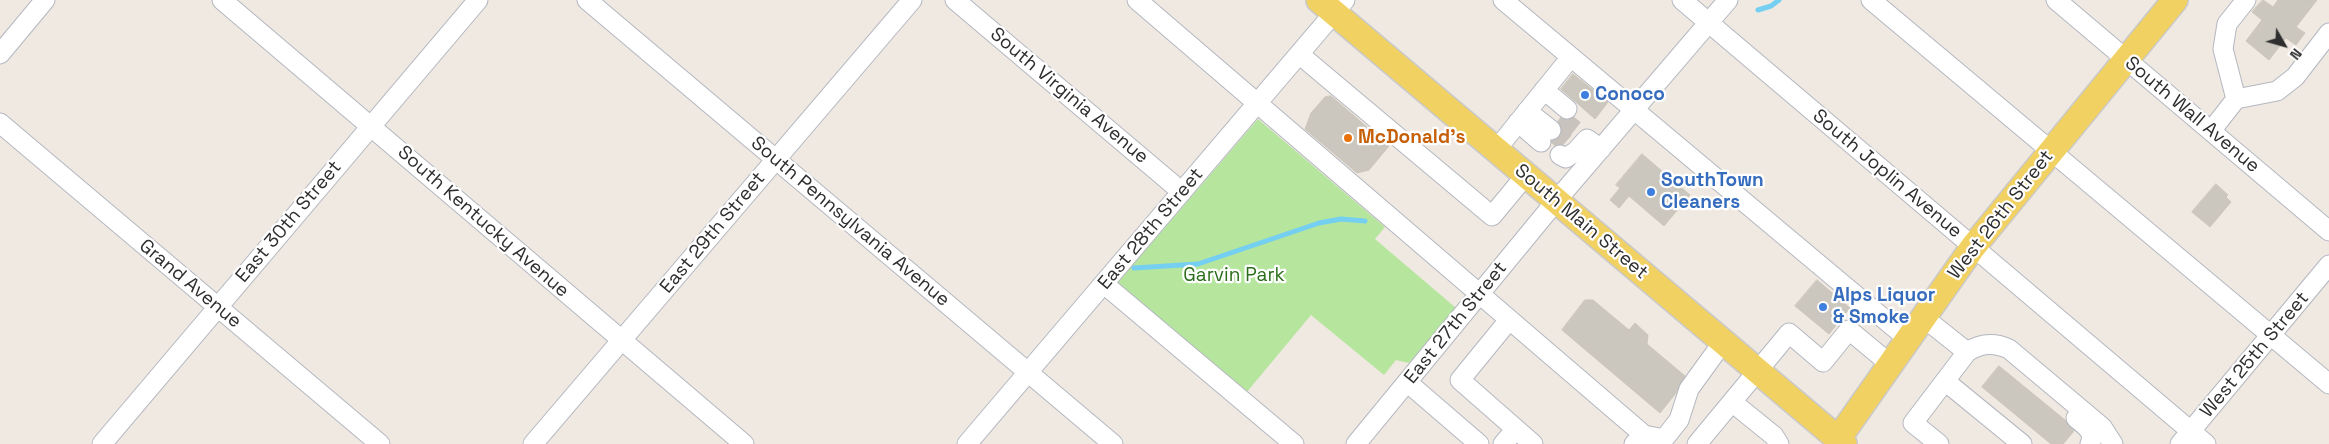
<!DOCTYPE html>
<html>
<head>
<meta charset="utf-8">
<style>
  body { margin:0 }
  #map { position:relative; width:2329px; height:444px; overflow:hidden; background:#efe9e1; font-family:"Space Grotesk",sans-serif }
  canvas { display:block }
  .north { position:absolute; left:2259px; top:20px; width:50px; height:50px; -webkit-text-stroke:4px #fff; paint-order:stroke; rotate:128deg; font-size:14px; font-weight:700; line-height:20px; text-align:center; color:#2e2e2e }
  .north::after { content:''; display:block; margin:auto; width:18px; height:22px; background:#2e2e2e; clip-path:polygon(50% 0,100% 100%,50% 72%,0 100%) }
</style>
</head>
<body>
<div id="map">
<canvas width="2329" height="444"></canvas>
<div class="north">N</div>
</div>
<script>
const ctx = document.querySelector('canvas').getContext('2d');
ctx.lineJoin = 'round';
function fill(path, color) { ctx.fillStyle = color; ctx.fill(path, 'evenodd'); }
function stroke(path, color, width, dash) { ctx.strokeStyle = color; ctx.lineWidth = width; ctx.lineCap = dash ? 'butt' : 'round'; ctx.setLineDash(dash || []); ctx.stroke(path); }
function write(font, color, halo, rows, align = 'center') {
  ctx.font = font + ' "Space Grotesk",sans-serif'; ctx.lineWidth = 4.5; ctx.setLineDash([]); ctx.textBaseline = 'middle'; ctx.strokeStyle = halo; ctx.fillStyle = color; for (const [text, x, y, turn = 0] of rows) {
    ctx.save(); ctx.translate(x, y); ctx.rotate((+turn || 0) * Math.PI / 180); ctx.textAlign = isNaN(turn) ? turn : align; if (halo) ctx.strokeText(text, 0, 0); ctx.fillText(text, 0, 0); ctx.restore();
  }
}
fill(new Path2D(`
  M1258,119L1385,227L1375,239L1456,308L1409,363L1396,360L1384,375L1311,315L1241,399L1113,288Z`), '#b6e59e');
stroke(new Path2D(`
  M1758,10L1771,6L1779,0
  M1134,268L1198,264L1319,223L1341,219L1365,221`), '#75cff0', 5);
const building = new Path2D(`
  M2263,0L2273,7L2278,0H2317L2296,27L2305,33L2296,45L2286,38L2269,60L2246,41L2262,20L2252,12Z
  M1573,74L1608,102L1595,119L1561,89Z
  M1331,96L1389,146L1369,170L1357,173L1305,129L1311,113L1325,97Z
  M1642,154L1690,195L1664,226L1629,196L1619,208L1610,200L1620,188L1616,185Z
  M2216,184L2228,195L2226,197L2231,202L2210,227L2192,212Z
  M1817,280L1850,308L1829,334L1795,306Z
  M1585,300H1593L1629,330L1635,323L1648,335L1647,344L1685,376L1676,393L1660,413L1562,330Z
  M1999,366L2065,420L2074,431L2063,444H2051L1982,387Z`);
fill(building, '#cbc7bf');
stroke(building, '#cbc5ba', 1);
stroke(new Path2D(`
  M1560,118L1578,132
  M1551,130L1568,145`), '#c8c4bd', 19, [19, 9]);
const minor = new Path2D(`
  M222,0L744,444
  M587,0L1113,444
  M955,0L1182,192
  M1137,0L1644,435L1634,444
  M1503,0L1908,339
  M1682,0L2206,444
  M1871,0L2329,384
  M2056,0L2329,231
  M0,54L45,0
  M1299,54L1492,216L1526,175
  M1544,90L1567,109
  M2236,99L2277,91L2295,77L2329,33
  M1527,111L1551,130
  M1518,122L1541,142
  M0,123L380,444
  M2211,131L2236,99L2223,49L2227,24L2246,0
  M1496,150L1571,57
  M1560,155L1566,158L1576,151L1587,139L1601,149
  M1104,284L1294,444
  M1923,317L1967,352
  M1509,320L1460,380L1533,444
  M1945,381L2022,444
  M1407,382L1479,444
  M1732,402L1774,436L1779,444
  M2076,418C2084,425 2096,432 2090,444
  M1644,435L1664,439L1679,420L1689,389L1723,342
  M102,444L478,0
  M533,444L912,0
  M967,444L1345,0
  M1356,444L1556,201L1728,0
  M1503,444L1516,429
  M1697,444L1789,333L1823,362L1849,330L1890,364
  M1939,444L1913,423L1967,352C1981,343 1994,342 2009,349L2102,427L2113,444
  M2180,444L2329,265`);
const major = new Path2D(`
  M1319,0L1844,444
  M1838,439L1973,247L2175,0`);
stroke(minor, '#b4b7c1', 21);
stroke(major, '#c9c9c9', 28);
stroke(minor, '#fff', 19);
stroke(major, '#f2d163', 25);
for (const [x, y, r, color] of [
  [1585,95,5,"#3f7fe0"],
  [1348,138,5,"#e8710a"],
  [1651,192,5,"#3f7fe0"],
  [1823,307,5,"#3f7fe0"]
]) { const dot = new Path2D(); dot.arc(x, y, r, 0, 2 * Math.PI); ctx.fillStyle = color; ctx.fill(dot); stroke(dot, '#fff', 2); }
write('bold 19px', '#366cbe', '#fff', [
  ["Conoco",1595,95],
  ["SouthTown",1661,181],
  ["Cleaners",1661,203],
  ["Alps Liquor",1833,296],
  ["& Smoke",1833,318]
], 'left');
write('19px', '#2e2e2e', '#fff', [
  ["South Virginia Avenue",1069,96,40],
  ["South Wall Avenue",2192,115,40],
  ["South Joplin Avenue",1887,174,40],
  ["West 26th Street",2001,215,-52],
  ["East 30th Street",289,222,-50],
  ["South Kentucky Avenue",483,222,41],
  ["South Pennsylvania Avenue",850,222,40],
  ["South Main Street",1581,222,40],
  ["East 28th Street",1151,229,-50],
  ["East 29th Street",713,233,-50],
  ["Grand Avenue",190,284,40],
  ["East 27th Street",1456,323,-51],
  ["West 25th Street",2255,355,-50]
]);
write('bold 19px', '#c56008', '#fff', [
  ["McDonald's",1358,138]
], 'left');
write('19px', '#2c6e1b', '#fff', [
  ["Garvin Park",1234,276]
]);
</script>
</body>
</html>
